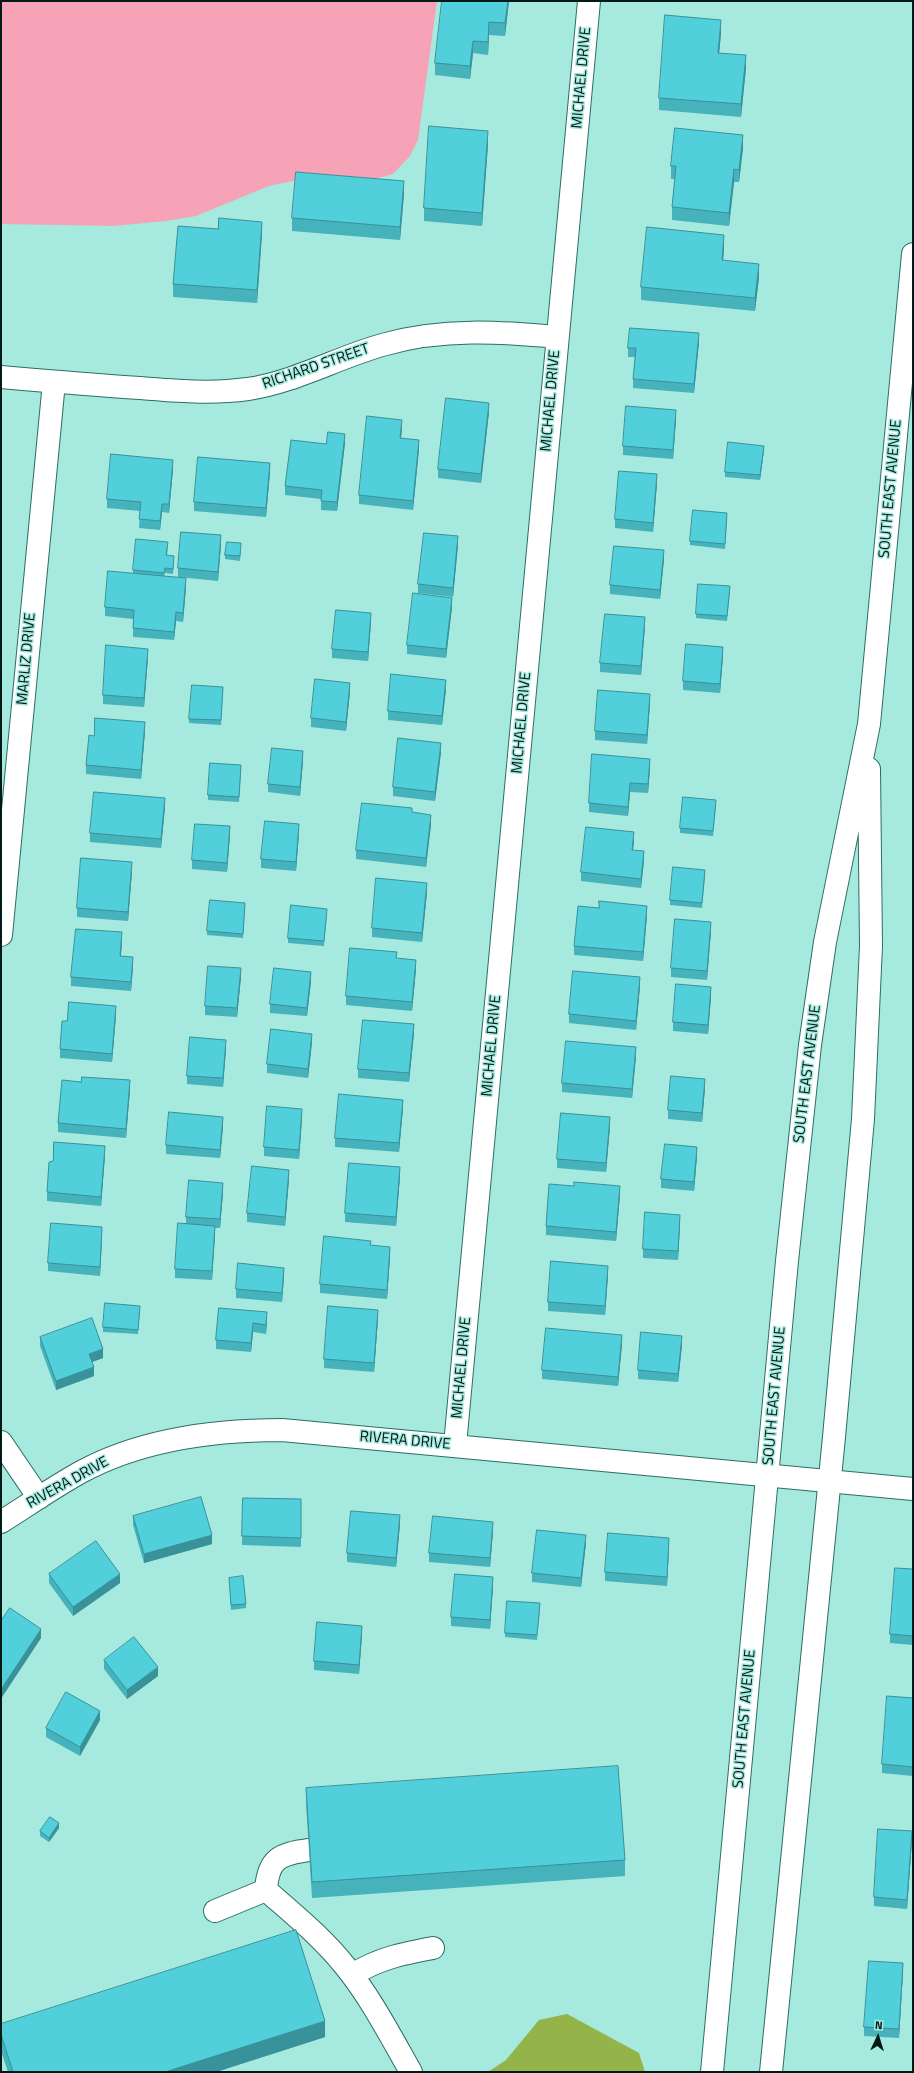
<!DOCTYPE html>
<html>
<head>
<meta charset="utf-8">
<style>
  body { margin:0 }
  #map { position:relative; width:914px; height:2073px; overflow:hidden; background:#a6e9de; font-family:"Titillium Web",sans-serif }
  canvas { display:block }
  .frame { position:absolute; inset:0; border:2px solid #001a17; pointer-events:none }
  .north { position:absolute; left:858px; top:2017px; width:40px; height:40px; -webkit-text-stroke:3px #a6e9de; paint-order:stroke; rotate:4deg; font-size:11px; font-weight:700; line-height:16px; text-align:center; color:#001a17 }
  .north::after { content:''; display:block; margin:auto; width:14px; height:18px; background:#001a17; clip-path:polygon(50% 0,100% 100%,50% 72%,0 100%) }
</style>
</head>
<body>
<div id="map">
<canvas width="914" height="2073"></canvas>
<div class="frame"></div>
<div class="north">N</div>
</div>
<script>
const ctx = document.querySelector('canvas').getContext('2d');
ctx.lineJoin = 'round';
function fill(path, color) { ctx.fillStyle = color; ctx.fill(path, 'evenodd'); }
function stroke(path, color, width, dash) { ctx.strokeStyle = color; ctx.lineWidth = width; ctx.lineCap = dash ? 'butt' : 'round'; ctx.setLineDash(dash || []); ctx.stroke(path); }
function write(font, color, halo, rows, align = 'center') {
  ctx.font = font + ' "Titillium Web",sans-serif'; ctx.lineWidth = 3; ctx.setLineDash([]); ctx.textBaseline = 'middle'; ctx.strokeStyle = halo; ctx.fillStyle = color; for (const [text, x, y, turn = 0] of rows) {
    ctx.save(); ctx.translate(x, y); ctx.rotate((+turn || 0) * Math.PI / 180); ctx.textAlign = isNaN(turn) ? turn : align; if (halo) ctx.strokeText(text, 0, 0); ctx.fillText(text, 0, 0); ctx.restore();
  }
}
fill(new Path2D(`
  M1,1H437L418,140L410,156L393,174L371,180L302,179L269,186L196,216L166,221L113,226L1,224Z`), '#f6a3b7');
fill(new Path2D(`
  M567,2014L639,2053L645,2072H488L506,2060L539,2020Z`), '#94b348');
const minor = new Path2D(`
  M1,377C47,381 93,385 140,388C176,391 212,394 248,389C296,382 340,356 386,344C443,328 500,332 557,337
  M1,935L54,382
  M1,1442L39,1498
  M455,1445L589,1
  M1,1522C28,1505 54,1487 81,1472C142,1439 213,1430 282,1430L913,1489
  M266,1890C293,1914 322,1937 345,1966C371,1998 391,2037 411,2072
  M215,1911L266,1890C268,1859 279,1854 309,1850
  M352,1975C380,1958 401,1954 433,1948`);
const major = new Path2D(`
  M712,2072L787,1261L810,1045L825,942L869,724L913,254
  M771,2072L834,1437L863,1119L871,946L869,769`);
stroke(minor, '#2c6e65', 24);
stroke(major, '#2c6e65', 24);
stroke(minor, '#fff', 22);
stroke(major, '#fff', 22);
fill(new Path2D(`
  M509,1L505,36L489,35L488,55L473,53L470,79L435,75V63Z
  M712,1H726V2Z
  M721,33L719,53L746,68L741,117L659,110V98Z
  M488,144L482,226L424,221V208Z
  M743,148L739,182H734L729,226L672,220V207L675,179H671V166Z
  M404,194L400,240L292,231V218Z
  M262,234L257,303L173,297V284Z
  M724,248L723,261L759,277L755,311L641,300V287Z
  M699,342L694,393L633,388V379L635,357H628V348Z
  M489,412L481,483L438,478V469Z
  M676,419L673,459L623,455V446Z
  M402,429L401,438L419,449L413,510L359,504V495Z
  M345,443L337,511L321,510V499L285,495V486Z
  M764,450L760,480L725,477V472Z
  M173,469L169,513L162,512L160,530L139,528L140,511L107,508V499Z
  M270,472L266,517L194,511V502Z
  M657,483L653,532L615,528V519Z
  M727,518L725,549L690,545V541Z
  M221,544L218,581L178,577V568Z
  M458,545L453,597L418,593V584Z
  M168,547L167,555L174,560L173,574L165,573L164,577L186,587L183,622L176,621L174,640L133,637V619L105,616V607L133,574V570Z
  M241,548L240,561L225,559V555Z
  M664,559L660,599L610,594V585Z
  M730,591L727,621L696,618V614Z
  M452,607L446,658L407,654V645Z
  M371,622L368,661L332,658V649Z
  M645,626L641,675L600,672V663Z
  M723,656L720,693L683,690V681Z
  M148,657L144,707L103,704V695Z
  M446,689L442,725L388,720V711Z
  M223,691L221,725L189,723V719Z
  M350,691L346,731L311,727V718Z
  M650,703L647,744L595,740V731Z
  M145,731L141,779L86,774V765L94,736Z
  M441,752L435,801L393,796V787Z
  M303,760L300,796L268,792V784Z
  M650,768L648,793L630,792L628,816L589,812V803Z
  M241,770L239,802L208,800V795Z
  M716,805L713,836L680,833V828Z
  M165,807L161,848L90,842V833Z
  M412,812L431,824L426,867L356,859V850Z
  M299,833L296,871L261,868V859Z
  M230,835L227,872L192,869V860Z
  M634,841L633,850L644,860L641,888L581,881V872Z
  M132,871L128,921L77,917V908Z
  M705,875L702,908L670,905V900Z
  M427,892L422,942L372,937V928Z
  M245,908L243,938L207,935V931Z
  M327,913L324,946L288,943V938Z
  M647,915L643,961L574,955V946Z
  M711,931L707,980L671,977V968Z
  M122,941L121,956L133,966L131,991L71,986V977Z
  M416,969L412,1011L346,1005V996Z
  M241,977L237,1017L205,1015V1006Z
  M311,981L307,1016L270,1013V1004Z
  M640,986L636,1030L569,1023V1014Z
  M711,996L708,1034L673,1031V1022Z
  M116,1015L112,1062L60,1058V1049L67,1021Z
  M414,1033L409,1082L358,1078V1069Z
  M312,1042L308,1078L267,1073V1064Z
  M226,1048L223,1087L187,1084V1076Z
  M636,1056L632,1098L562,1092V1083Z
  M705,1088L702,1122L668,1119V1110Z
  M130,1089L126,1138L58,1132V1123Z
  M403,1108L399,1152L335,1147V1138Z
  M302,1118L299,1159L264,1156V1147Z
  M223,1126L220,1158L166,1154V1145Z
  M610,1126L606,1172L557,1168V1159Z
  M105,1155L101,1206L47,1201V1192Z
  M697,1156L694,1191L661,1188V1179Z
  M400,1176L396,1226L345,1222V1213Z
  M289,1179L285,1226L247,1222V1213Z
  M574,1186L620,1195L616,1241L546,1235V1226Z
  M223,1192L220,1228H215L212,1280L175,1278V1269L186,1224V1217Z
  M680,1224L678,1260L643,1258V1249Z
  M102,1236L100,1276L48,1271V1263Z
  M371,1245L390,1256L387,1299L320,1293V1284Z
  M608,1275L605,1315L548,1311V1302Z
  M284,1276L282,1302L236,1298V1289Z
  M219,1308L267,1321L266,1334L253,1332L251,1352L216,1349V1340Z
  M140,1310L138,1334L103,1332V1327Z
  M378,1319L374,1372L324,1368V1359Z
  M40,1337L103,1358L92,1362L94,1376L56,1390L40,1346Z
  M622,1344L618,1386L542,1379V1370Z
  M682,1345L678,1382L638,1379V1370Z
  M243,1498L301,1499V1547L242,1545Z
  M133,1516L212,1544L144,1563L133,1525Z
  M400,1524L396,1567L347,1562V1553Z
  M493,1531L490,1567L429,1562V1553Z
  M586,1543L581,1587L532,1582V1573Z
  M669,1547L667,1586L605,1581V1572Z
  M913,1569V1645L890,1643V1634Z
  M49,1574L120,1583L73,1616L49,1583Z
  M229,1578L246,1604V1608L231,1610Z
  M493,1586L490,1629L451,1626V1617Z
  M540,1608L537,1640L505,1637V1633Z
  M1,1621L41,1638L2,1697L1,1696Z
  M362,1635L359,1674L314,1670V1661Z
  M104,1660L158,1676L127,1699L104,1669Z
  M913,1698V1776L882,1773V1764Z
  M100,1720L80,1756L46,1737V1728Z
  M306,1788L625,1860V1876L312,1898L306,1804Z
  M59,1828L49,1842L40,1836V1831Z
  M912,1840L907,1909L874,1906V1897Z
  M903,1972L899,2038L864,2036V2027Z
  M1,2024L325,2037L216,2072H8L1,2051Z`), '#46b2bc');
fill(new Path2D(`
  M508,1H509L505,36V23Z
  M721,20V33L718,66V53Z
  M489,22V35L488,55V42Z
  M473,41V53L470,79V66Z
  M746,55V68L741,117V104Z
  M488,131V144L482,226V213Z
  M743,135V148L739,182V170Z
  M734,169V182L729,226V213Z
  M404,181V194L400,240V227Z
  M262,222V234L257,303V290Z
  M724,235V248L722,273V260Z
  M759,264V277L755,311V298Z
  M699,333V342L694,393V384Z
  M489,403V412L481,483V474Z
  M676,410V419L673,459V450Z
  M402,420V429L400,446V438Z
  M345,434V443L337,511V502Z
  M419,440V449L413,510V501Z
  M764,446V450L760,480V475Z
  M173,460V469L169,513V504Z
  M270,463V472L266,517V508Z
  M657,474V483L653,532V523Z
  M162,504V512L160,530V521Z
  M221,535V544L218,581V572Z
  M458,536V545L453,597V588Z
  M664,550V559L660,599V590Z
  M186,578V587L183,622V613Z
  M452,598V607L446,658V649Z
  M176,612V621L174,640V632Z
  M371,613V622L368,661V652Z
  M645,617V626L641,675V666Z
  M723,647V656L720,693V684Z
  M148,649V657L144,707V698Z
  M446,680V689L442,725V716Z
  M350,683V691L346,731V722Z
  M650,694V703L647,744V735Z
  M145,722V731L141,779V770Z
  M441,743V752L435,801V792Z
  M303,751V760L300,796V787Z
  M650,759V768L648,793V784Z
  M630,783V792L628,816V807Z
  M165,798V807L161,848V839Z
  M431,815V824L426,867V858Z
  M299,824V833L296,871V862Z
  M230,826V835L227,872V863Z
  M634,832V841L632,859V850Z
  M644,851V860L641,888V879Z
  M132,862V871L128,921V912Z
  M427,883V892L422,942V933Z
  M647,906V915L643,961V952Z
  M711,922V931L707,980V971Z
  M122,932V941L120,965V956Z
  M133,957V966L131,991V982Z
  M416,960V969L412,1011V1002Z
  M241,968V977L237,1017V1008Z
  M311,972V981L307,1016V1008Z
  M640,977V986L636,1030V1021Z
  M711,987V996L708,1034V1025Z
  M116,1006V1015L112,1062V1054Z
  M414,1024V1033L409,1082V1073Z
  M312,1034V1042L308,1078V1069Z
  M226,1040V1048L223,1087V1078Z
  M636,1047V1056L632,1098V1089Z
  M705,1079V1088L702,1122V1113Z
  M130,1080V1089L126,1138V1129Z
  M403,1100V1108L399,1152V1143Z
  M302,1109V1118L299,1159V1150Z
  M223,1117V1126L220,1158V1150Z
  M610,1117V1126L606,1172V1163Z
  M105,1146V1155L101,1206V1197Z
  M697,1147V1156L694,1191V1182Z
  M400,1167V1176L396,1226V1217Z
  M289,1170V1179L285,1226V1217Z
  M223,1183V1192L220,1228V1219Z
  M620,1186V1195L616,1241V1232Z
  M680,1215V1224L678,1260V1251Z
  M215,1226V1235L212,1280V1271Z
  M102,1227V1236L100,1276V1267Z
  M390,1247V1256L387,1299V1290Z
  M608,1266V1275L605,1315V1306Z
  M284,1268V1276L282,1302V1293Z
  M378,1310V1319L374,1372V1363Z
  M267,1312V1321L266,1334V1325Z
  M253,1323V1332L251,1352V1343Z
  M622,1335V1344L618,1386V1377Z
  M682,1336V1345L678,1382V1374Z
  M103,1349V1358L89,1363V1354Z
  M94,1367V1376L56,1390V1381Z
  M400,1515V1524L396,1567V1558Z
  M493,1522V1531L490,1567V1558Z
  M212,1535V1544L144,1563V1554Z
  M586,1535V1543L581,1587V1578Z
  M669,1538V1547L667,1586V1577Z
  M120,1574V1583L73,1616V1607Z
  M493,1577V1586L490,1629V1620Z
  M362,1626V1635L359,1674V1665Z
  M41,1629V1638L2,1697V1688Z
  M158,1667V1676L127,1699V1690Z
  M100,1711V1720L80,1756V1747Z
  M59,1823V1828L49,1842V1838Z
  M912,1831V1840L907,1909V1900Z
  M2,1887V1895L1,1896V1888Z
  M903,1963V1972L899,2038V2029Z
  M325,2021V2037L216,2072H165Z`), '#399199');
const building = new Path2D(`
  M442,1H508L505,23L489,22L488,42L473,41L470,66L435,63Z
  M665,15L721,20L718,53L746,55L741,104L659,98Z
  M429,126L488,131L482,213L424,208Z
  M675,128L743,135L739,170L734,169L729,213L672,207L676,166H671Z
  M296,172L404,181L400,227L292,218Z
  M219,218L262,222L257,290L173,284L178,226L218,229Z
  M647,227L724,235L722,260L759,264L755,298L641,287Z
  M630,328L699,333L694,384L633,379L636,348H628Z
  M446,398L489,403L481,474L438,469Z
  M626,406L676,410L673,450L623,446Z
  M367,416L402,420L400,438L419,440L413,501L359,495Z
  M328,432L345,434L337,502L321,501L322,490L285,486L291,440L326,444Z
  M728,442L764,446L760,475L725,472Z
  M111,454L173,460L169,504H162L160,521L139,519L141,502L107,499Z
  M198,457L270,463L266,508L194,502Z
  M619,471L657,474L653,523L615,519Z
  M693,510L727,513L725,544L690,541Z
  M181,532L221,535L218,572L178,568Z
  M424,533L458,536L453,588L418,584Z
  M136,539L168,542L166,555L174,556L173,569L165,568L164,573L133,570Z
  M227,542L241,543L240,556L225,555Z
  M614,546L664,550L660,590L610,585Z
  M108,571L186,578L183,613L176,612L174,632L133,628L134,610L105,607Z
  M698,584L730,586L727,616L696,614Z
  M413,593L452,598L446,649L407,645Z
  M336,610L371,613L368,652L332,649Z
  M605,614L645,617L641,666L600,663Z
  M686,644L723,647L720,684L683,681Z
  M106,645L148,649L144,698L103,695Z
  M391,674L446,680L442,716L388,711Z
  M315,679L350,683L346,722L311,718Z
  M192,685L223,687L221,720L189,719Z
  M598,690L650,694L647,735L595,731Z
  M95,718L145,722L141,770L86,765L89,735L94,736Z
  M398,738L441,743L435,792L393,787Z
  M272,748L303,751L300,787L268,784Z
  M592,754L650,759L648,784L630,783L628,807L589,803Z
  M210,763L241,765L239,797L208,795Z
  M94,792L165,798L161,839L90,833Z
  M683,797L716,800L713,831L680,828Z
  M362,803L412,808V812L431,815L426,858L356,850Z
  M265,821L299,824L296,862L261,859Z
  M195,824L230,826L227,863L192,860Z
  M586,827L634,832L632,850L644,851L641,879L581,872Z
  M81,858L132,862L128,912L77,908Z
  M673,867L705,870L702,903L670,900Z
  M376,878L427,883L422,933L372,928Z
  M210,900L245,903L243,934L207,931Z
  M599,901L647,906L643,952L574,946L578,906L599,908Z
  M291,905L327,909L324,941L288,938Z
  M675,919L711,922L707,971L671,968Z
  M76,929L122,932L120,956L133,957L131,982L71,977Z
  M350,948L397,952L396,958L416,960L412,1002L346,996Z
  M208,966L241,968L237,1008L205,1006Z
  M274,968L311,972L307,1008L270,1004Z
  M573,971L640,977L636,1021L569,1014Z
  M676,984L711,987L708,1025L673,1022Z
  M69,1002L116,1006L112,1054L60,1049L62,1021H67Z
  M363,1020L414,1024L409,1073L358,1069Z
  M271,1029L312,1034L308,1069L267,1064Z
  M190,1037L226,1040L223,1078L187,1076Z
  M566,1041L636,1047L632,1089L562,1083Z
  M671,1076L705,1079L702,1113L668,1110Z
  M82,1077L130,1080L126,1129L58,1123L62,1080L81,1082Z
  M339,1094L403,1100L399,1143L335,1138Z
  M267,1106L302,1109L299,1150L264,1147Z
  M169,1112L223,1117L220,1150L166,1145Z
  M561,1113L610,1117L606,1163L557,1159Z
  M54,1142L105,1146L101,1197L47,1192L49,1162L53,1161Z
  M665,1144L697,1147L694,1182L661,1179Z
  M349,1163L400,1167L396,1217L345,1213Z
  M252,1166L289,1170L285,1217L247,1213Z
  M189,1180L223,1183L220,1219L186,1217Z
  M574,1182L620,1186L616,1232L546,1226L549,1184L574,1186Z
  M645,1212L680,1215L678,1251L643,1249Z
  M51,1223L102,1227L100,1267L48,1263Z
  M178,1223L215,1226L212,1271L175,1269Z
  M324,1236L371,1241L370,1245L390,1247L387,1290L320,1284Z
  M551,1261L608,1266L605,1306L548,1302Z
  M238,1263L284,1268L282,1293L236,1289Z
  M105,1303L140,1306L138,1330L103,1327Z
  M328,1306L378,1310L374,1363L324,1359Z
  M219,1308L267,1312L266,1325L253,1323L251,1343L216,1340Z
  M92,1318L103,1349L89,1354L94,1367L56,1381L40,1337Z
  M546,1328L622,1335L618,1377L542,1370Z
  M641,1332L682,1336L678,1374L638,1370Z
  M201,1497L212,1535L144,1554L133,1516Z
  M243,1498L301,1499V1538L242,1536Z
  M351,1511L400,1515L396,1558L347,1553Z
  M433,1516L493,1522L490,1558L429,1553Z
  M537,1530L586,1535L581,1578L532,1573Z
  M608,1533L669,1538L667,1577L605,1572Z
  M96,1541L120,1574L73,1607L49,1574Z
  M895,1568L913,1569V1636L890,1634Z
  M455,1574L493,1577L490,1620L451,1617Z
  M243,1576L246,1604L231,1605L229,1578Z
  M507,1601L540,1603L537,1635L505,1633Z
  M10,1608L41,1629L2,1688L1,1687V1621Z
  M317,1622L362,1626L359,1665L314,1661Z
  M134,1637L158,1667L127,1690L104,1660Z
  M66,1692L100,1711L80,1747L46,1728Z
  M887,1696L913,1698V1767L882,1764Z
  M618,1766L625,1860L312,1882L306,1788Z
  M50,1817L59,1823L49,1838L40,1831Z
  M878,1829L912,1831L907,1900L874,1897Z
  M296,1930L325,2021L165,2072H13L1,2034V2024Z
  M869,1961L903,1963L899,2029L864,2027Z`);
fill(building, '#51cfdb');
stroke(building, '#399199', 1);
write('15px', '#001a17', '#a6e9de', [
  ["MICHAEL DRIVE",582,78,-85],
  ["RICHARD STREET",316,367,-19],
  ["MICHAEL DRIVE",551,401,-85],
  ["SOUTH EAST AVENUE",891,489,-85],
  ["MARLIZ DRIVE",27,659,-85],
  ["MICHAEL DRIVE",522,723,-85],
  ["MICHAEL DRIVE",492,1046,-85],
  ["SOUTH EAST AVENUE",808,1074,-83],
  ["MICHAEL DRIVE",462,1368,-85],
  ["SOUTH EAST AVENUE",775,1396,-85],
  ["RIVERA DRIVE",405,1441,5],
  ["RIVERA DRIVE",68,1483,-29],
  ["SOUTH EAST AVENUE",745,1719,-85]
]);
</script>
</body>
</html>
